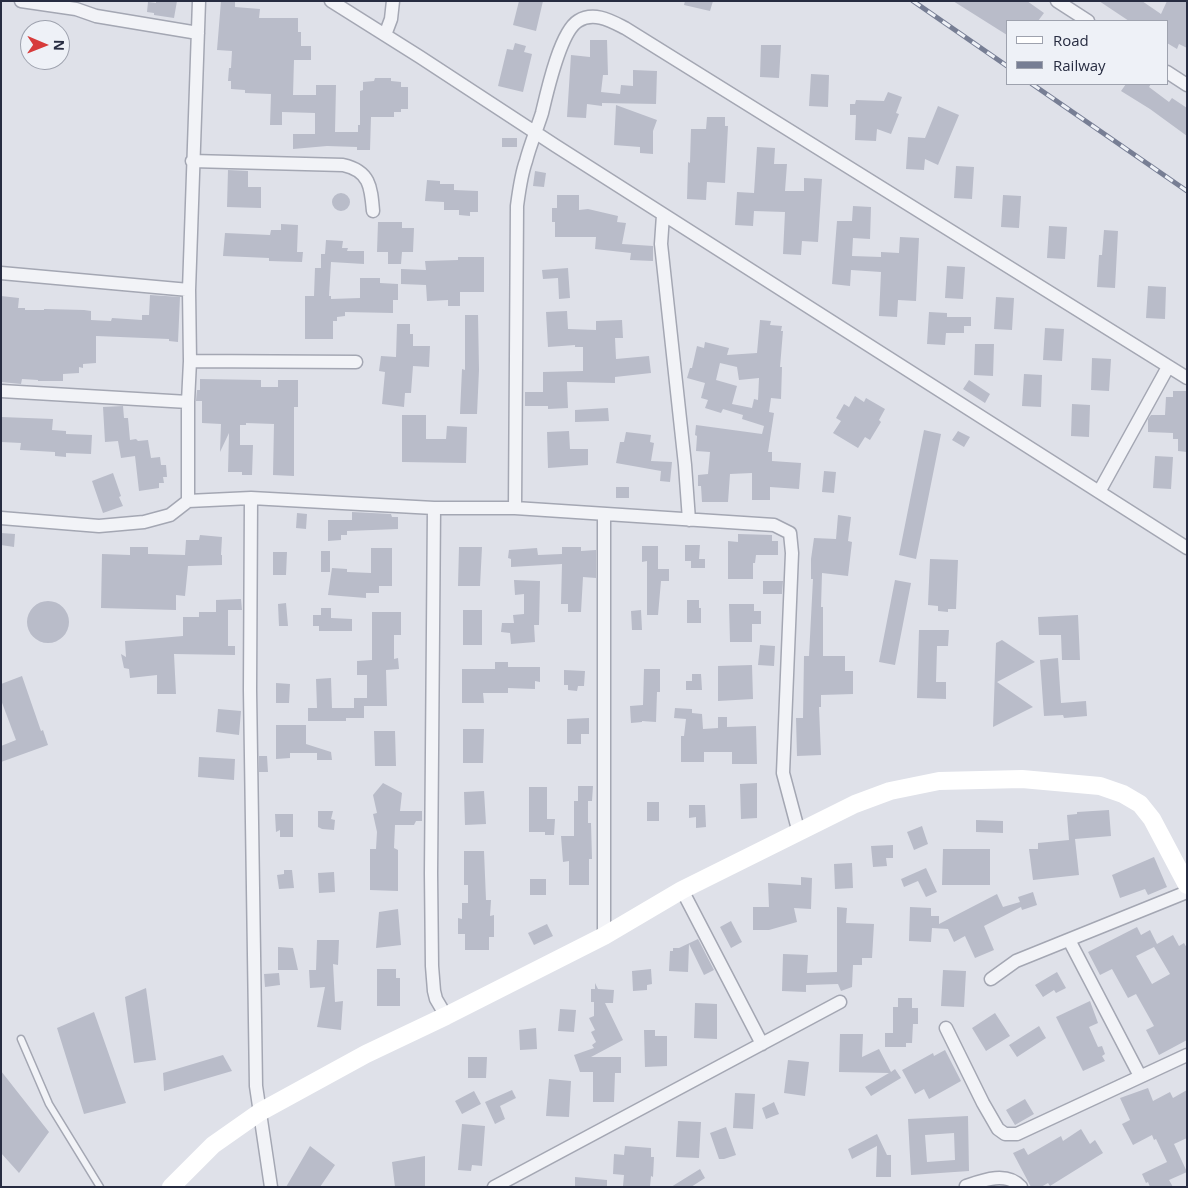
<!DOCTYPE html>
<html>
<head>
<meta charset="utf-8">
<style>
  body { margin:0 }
  #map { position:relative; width:1188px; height:1188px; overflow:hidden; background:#dfe1e9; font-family:"Open Sans",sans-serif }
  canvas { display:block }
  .frame { position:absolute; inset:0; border:2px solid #272c41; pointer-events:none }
  .legend { position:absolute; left:1006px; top:20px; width:162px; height:65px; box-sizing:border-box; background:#eef1f7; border:1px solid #9ea2ae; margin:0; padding:6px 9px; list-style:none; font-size:15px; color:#272c41 }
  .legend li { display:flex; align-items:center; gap:10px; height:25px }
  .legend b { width:25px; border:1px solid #9ea2ae }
  .north { position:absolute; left:20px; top:20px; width:50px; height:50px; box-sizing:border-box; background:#eef1f7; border:1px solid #9ea2ae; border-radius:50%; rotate:91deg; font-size:14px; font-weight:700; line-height:20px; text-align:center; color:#272c41 }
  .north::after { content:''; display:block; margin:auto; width:18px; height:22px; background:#d73b3b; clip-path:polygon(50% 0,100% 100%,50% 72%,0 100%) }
</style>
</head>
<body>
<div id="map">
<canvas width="1188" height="1188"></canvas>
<div class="frame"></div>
<ul class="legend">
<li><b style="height:6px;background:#fff"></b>Road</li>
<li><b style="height:6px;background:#777e94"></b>Railway</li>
</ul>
<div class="north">N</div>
</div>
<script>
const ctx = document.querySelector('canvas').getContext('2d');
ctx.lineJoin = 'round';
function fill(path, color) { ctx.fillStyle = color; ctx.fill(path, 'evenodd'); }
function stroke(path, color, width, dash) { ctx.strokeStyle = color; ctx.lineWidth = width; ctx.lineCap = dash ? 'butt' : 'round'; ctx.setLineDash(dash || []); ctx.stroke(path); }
fill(new Path2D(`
  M156,1H177L174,18L154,15V13L147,12L148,2L156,3Z
  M221,1H235V7L260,9L259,18H298V32H301V46H311V60H294L293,95H316V85H336L335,132H358V125H360V91L363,90V82L374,81L375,78H391V81L401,82V87H408V109H401V112H394V117H371L370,150H357V147L327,146L293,149V134H315V113L282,112V125H270L271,94L245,93V90L231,89V81H228L229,68H231L232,51L217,50Z
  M519,1H543L536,31L513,25Z
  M685,1H713L710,11L684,5Z
  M953,1H1027L1044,13L1038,21H1007V35Z
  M1099,1H1142L1161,14L1167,1H1187V48L1179,44L1177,49L1167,43V21H1129Z
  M590,40H607L608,75H603L601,92L620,94L621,85L633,86V70L657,71L656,104L602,103V106L587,104L586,118L567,117L571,55L590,57Z
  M515,43L526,46L524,52L532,54L523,92L498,86L507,49L513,50Z
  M761,45H781L779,78L760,77Z
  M811,74L829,75L828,107L809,106Z
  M1126,84H1151L1149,87L1169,102L1172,98L1187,108V136L1150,109L1121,91Z
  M888,92L902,97L896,113L899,114L891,134L877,129L876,141L855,140L856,115H850V104H855L856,100L884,101Z
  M616,105L657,120L653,131V154L640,153V147L614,145Z
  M938,106L959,115L938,165L925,159L924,170L906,169L908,137L925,138Z
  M707,117H725V126H728L725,183L707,182L706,200L687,199L688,162L690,163L691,129H706Z
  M502,138H517V147H502Z
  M757,147L775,148L774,164H787L785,191H804V178L822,179L818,242L802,241L801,255L783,254L785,212L754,211L753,226L735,225L737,192L754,193Z
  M956,166L974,167L972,199L954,198Z
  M228,170L248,171V187H261V208L227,207Z
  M535,171L546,173L544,187L533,186Z
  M427,180L440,181V184H454V190L478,191V212H470V216L459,215V210H444V202L425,201Z
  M332 202a9 9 0 1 1 18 0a9 9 0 1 1-18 0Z
  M557,195H579V210L588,209L618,216L617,222L626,223L622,244L653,246V261L630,260L631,253L595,249L596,237H555V222H552V208H557Z
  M1003,195L1021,196L1019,228L1001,227Z
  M853,206L871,207L870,239L853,238L852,256L881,257V252L899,253L900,237L919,238L916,301L898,300L897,317L879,316L881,272L851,270L850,286L832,284L837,221H852Z
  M378,222H402V228H414L413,252H402L401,264H388V252H377Z
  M281,224L298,225L297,252H303L302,262L269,261V258L223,256L225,233L270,235L271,230H281Z
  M1049,226L1067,227L1065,259L1047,258Z
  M1104,230L1118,231L1115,288L1097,287L1099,255H1102Z
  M326,240L343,241L342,248H348L347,251H364V264L331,262L329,296H331V299L360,298V278H380V283L398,284V300H393V313L345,312V316L337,317V321H333V339H305V296H314L315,268H321V254H325Z
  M458,257H484V292H460V306H448V300L427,301L426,285L401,284V269L426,270L425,261L458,260Z
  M947,266L965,267L963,299L945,298Z
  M568,268L570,298L559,299L558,278L543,279L542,270Z
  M1148,286L1166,287L1165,319L1146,318Z
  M150,295L180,297L178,342L169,341V339L96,336V363L83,364V368L79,367V373L63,374V381H38V380L22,379L21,384L1,382V296L19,298L18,308H25V310H44V309L84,310L91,311V320L111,321L112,318L142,320V315H149Z
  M996,297L1014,298L1012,330L994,329Z
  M567,311L568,329L596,330V321L622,320L623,338H615L616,359L649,356L651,373L615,377V383L567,382L568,408L548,409V406H525V392H543V372L583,371V347H575V345L548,347L546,312Z
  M929,312L947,313V317H971V326H964V333H946L945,345L927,344Z
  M465,315H478L479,370L477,414H460L462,369L465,370Z
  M760,320L771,321L770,325L782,326L781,331H783L780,367H782L781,399L771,398L769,412L774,413L768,452H772V461L801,463L799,489L770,487V500H752V473L730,474L728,502H702L701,486H698V475L708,474L710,452L696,451L697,436L695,435L696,425L762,434L764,426L742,419L743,415L723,409L721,413L705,408L708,400L701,398L705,383L687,378L690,368H692L697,346L704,348L705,342L729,348L727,355L757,353ZM720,363L737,367L739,380L759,378L758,400L754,399L752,408L732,404L737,386L716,380Z
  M397,324H410V334H413V346H430L429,367L413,366L411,393H405L404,407L382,404L385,372L379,371L381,356L396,357Z
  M1045,328L1064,329L1062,361L1043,360Z
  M975,344H994L993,376L974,375Z
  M1092,358L1111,359L1109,391L1091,390Z
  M1024,374L1042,375L1041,407L1022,406Z
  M200,379L261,380V387H278V380H298V407H294V476L273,475L274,424L246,423V425H240V445H253L252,475H242V472H228L229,433L220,452L221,424L202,423V401H196L197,390H200Z
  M969,380L990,394L985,403L963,389Z
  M1173,391H1187V452L1178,451V439H1173V433L1148,432V419L1151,415H1165L1166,397H1173Z
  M855,396L864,402L866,398L885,409L879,420L881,422L870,440L865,437L858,448L833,433L841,421L836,418L844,404L849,407Z
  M1072,404L1090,405L1089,437L1071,436Z
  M123,406L124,418H128L130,440L136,439L138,441L148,440L151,458L160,457L161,465H166L167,477H163L164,483H159V488L139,491L135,456L121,458L118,441L105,442L103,407Z
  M608,408L609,421L575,422V410Z
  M402,415H426V439H446L447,426L467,427L466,463L402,462Z
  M1,417L53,419L52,430L66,431V434L92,435L91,454L66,453V457L55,456V452L20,450L21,443L1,442Z
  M924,430L941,434L916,559L899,555Z
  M569,431L570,449H588V465L548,468L547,432Z
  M958,431L970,437L964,447L952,440Z
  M626,432L651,435L650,442L654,443L651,461L672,462L670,482L660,481L661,471L616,463L620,442H624Z
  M1155,456L1173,457L1171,489L1153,488Z
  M824,471L836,472L834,493L822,492Z
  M113,473L121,496L119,497L123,506L103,513L92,481Z
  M616,487H629V498H616Z
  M352,512L391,514L392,517H398V529L347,531V535H341V540L328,541V520H352Z
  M297,513L307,514L306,529L296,528Z
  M838,515L851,517L848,541L852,542L848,576L822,573L821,607H823V656H845V671H853V694L821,695V707H819L821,755L797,756L796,718H803L804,656H809L813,579H811V559L814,538L836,539Z
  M1,533L15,534L14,547L1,545Z
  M738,534L772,535V541H778V555H756L755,563H753V579H728V541L738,542Z
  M200,535L222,537L221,555H222V565L188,566L185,596L176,595V610L101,608L102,554L130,555V547H148V554L185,555L186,540H199Z
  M685,545H700L699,559H705V568H691V561H685Z
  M642,546H658V569H669V581H661L658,615H647V561L642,562Z
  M459,547H482L480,586H458Z
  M562,547H581V551L596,550V578L583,577L581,612H568V604H561L562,564L511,567V559L508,558L509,550L537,548L538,555L562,554Z
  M371,548H392V586H379V593H366V598L328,595L332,568L347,569V572L371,573Z
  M321,551H330V572H321Z
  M273,552H287L286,575H273Z
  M930,559L958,560L956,609H948V612L938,611V606L928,605Z
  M514,580L540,581L539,625H534L535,642L511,644L510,633L501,632L502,623H514L513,615L524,614V594L515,595Z
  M895,580L911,583L895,665L879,662Z
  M763,581H783L782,594H763Z
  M241,599L242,610H228V646H235V655L174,654L176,694H157V675L130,678L129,669L124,668L121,654L126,657L125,641L183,636V617H199V612H216V600Z
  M687,600H699V608H701V623H687Z
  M27 622a21 21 0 1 1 42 0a21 21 0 1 1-42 0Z
  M286,603L288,626H279L278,604Z
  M729,604H754V611H761V624H752V642H730Z
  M321,608H331V618L352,619V631H319V626H313V615H321Z
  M463,610H482V645H463Z
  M641,610L642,630H632L631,611Z
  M372,612H401V635H394V659L398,658L399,669L386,670L387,706H364V718H346V721H308V708H317L316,679L331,678L332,708H354V698H367V675H357V661L372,660Z
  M1078,615L1080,660H1062L1061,635H1039L1038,617Z
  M919,630H949L948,646H937L936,682H946V699L917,698Z
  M1002,640L1035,662L997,682L1033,707L993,727L996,643Z
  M760,645L775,646L774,666L758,665Z
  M1058,658L1061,703L1086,701L1087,716L1064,718L1063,715L1044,716L1040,660Z
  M495,662H508V667H540V682L535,681V689L508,688V693H483L484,703H462V669H495Z
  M752,665L753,699L718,701V666Z
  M644,669H660V692H657L656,722L642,721V722L631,723L630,706L643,705Z
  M564,670L585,671L584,686H578L577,691L568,690V685H564Z
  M692,674H701L702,690H686V681H692Z
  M22,676L41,731L43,730L48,745L1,762V746L16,740L1,700V684Z
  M276,683L290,684L289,703H276Z
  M675,708L692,709V713L702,714L703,729L718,728V717H727V727L756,726L757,764H732V752H704V762H681V736H684L686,719L674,718Z
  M218,709L241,711L239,735L216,732Z
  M589,718V734H581V744H567V719Z
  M276,725H306V744L331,752L332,760H317V753H290V758L276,759Z
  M463,729H484L483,763H463Z
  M374,731H395L396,766H375Z
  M259,756H267L268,772H259Z
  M199,757L235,759L234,780L198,777Z
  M383,783L402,793L400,811H422V821H416L414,825H395L394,848L398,850V891L370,890V849H376L377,832L373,814L377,813L373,795Z
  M757,783V818L741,819L740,784Z
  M578,786H593L592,801H588V823H591L592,859H589V885H569V861L563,862L561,836H574V801H578Z
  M529,787H547V819H555L554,835H545V832H529Z
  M484,791L486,824L465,825L464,792Z
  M647,802H659V821H647Z
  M689,805H705L706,827L696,828V817L689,818Z
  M1109,810L1111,836L1075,839L1079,875L1033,880L1029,849H1038V843L1069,840L1067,815L1077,814V812Z
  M318,811H333L331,819L335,820L334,830L322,829L318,827Z
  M275,814H293V837H280V830L276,832Z
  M976,820L1003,821V833L976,832Z
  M922,826L928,844L914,850L907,832Z
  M893,845V858H886L887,866L873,867L871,846Z
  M943,849H990V885H942Z
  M464,851H484L486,900H491L490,916L494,915V937H489V950H465V934H458V918L462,919V903H468V885H464Z
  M1154,857L1167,887L1148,895L1145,889L1120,898L1112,875Z
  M852,863L853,888L835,889L834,864Z
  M926,868L937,892L926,897L918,881L904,887L901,879Z
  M284,870H292L294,888L279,889L277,875L284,874Z
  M334,872L335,892L319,893L318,873Z
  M801,877L812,878L811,909L794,908L797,922L769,930H753V907H769L768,883L801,885Z
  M530,879H546V895H530Z
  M1033,892L1037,905L1022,910L1021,907L984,926L994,950L975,958L965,936L954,942L948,929L932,928L931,942L909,941L910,907L931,908V916H939V924L997,894L1003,907L1020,902L1018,897Z
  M837,907L847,908L846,923L874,924L872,958H862V965H853L852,987L841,991L838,984L806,985V992L782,991L783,954L808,955L807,973L837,972Z
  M398,909L401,945L376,948L379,912Z
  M731,921L742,942L731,948L720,927Z
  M547,924L553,936L534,945L528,933Z
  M1137,927L1141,935L1150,930L1157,944L1173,935L1179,946L1184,943L1187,948V1040L1159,1055L1146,1030L1154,1026L1136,994L1128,998L1112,969L1100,975L1088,952ZM1154,947L1170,974L1152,984L1136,956Z
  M698,939L714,970L704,975L689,944L688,972L669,971L670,951H673V948H679Z
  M317,940H339L338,965L333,964L335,1002L343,1001L341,1030L317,1027L325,987L310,988L309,970H316Z
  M278,947L293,948L298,970H278Z
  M377,969H396V978H400V1006H377Z
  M651,969L652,984L647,985V990L633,991L632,971Z
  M943,970L966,971L964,1007L941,1006Z
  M1057,972L1066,988L1056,993L1054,990L1043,997L1035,985Z
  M279,973L280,985L265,987L264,974Z
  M595,983L598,989L614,990L613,1003H605L623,1040L591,1057H621V1073H615L614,1102H593V1072H580L574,1055L594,1048L592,1045L596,1042L591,1032L595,1030L589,1018L594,1016V1002H591V989H595Z
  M146,988L156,1060L134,1063L125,997Z
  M898,998H912V1008H918V1024H913L912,1043H906V1047H885V1033H893V1007H898Z
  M1090,1001L1098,1023L1089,1027L1098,1047L1102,1046L1105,1054L1102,1056L1105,1061L1083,1071L1056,1017Z
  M695,1003L717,1004V1039L694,1038Z
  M560,1009L576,1010L574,1032L558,1031Z
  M94,1012L126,1103L84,1114L57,1028Z
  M995,1013L1010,1036L986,1051L972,1028Z
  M1039,1026L1046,1038L1017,1057L1009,1045Z
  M536,1028L537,1049L520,1050L519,1030Z
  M644,1030H655V1036H667V1066L645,1067Z
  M840,1034H863L862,1057L879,1049L891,1072L895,1069L901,1078L871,1096L865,1087L889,1073L839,1072Z
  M945,1050L961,1081L929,1099L924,1089L915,1094L902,1070L933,1053L934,1056Z
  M223,1055L232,1071L164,1091L163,1073Z
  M468,1057H487L486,1078H468Z
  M788,1060L809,1062L805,1096L784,1093Z
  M1,1071L49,1132L19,1173L1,1153Z
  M549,1079L571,1081L569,1117L546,1116Z
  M1148,1088L1153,1101L1170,1092L1173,1098L1187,1090V1138L1174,1144L1187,1172L1169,1180L1173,1187H1150L1148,1182L1146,1183L1142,1174L1167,1162L1156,1139L1154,1140L1152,1135L1133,1145L1122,1124L1130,1120L1120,1098Z
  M512,1090L516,1098L500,1106L505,1119L495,1124L485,1102Z
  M474,1091L481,1104L462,1114L455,1101Z
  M735,1093L755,1094L753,1129L733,1128Z
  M1025,1099L1034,1114L1015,1125L1006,1110Z
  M774,1102L779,1114L766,1119L762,1108Z
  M968,1116L969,1171L911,1175L908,1119ZM954,1133L955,1160L927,1162L925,1135Z
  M678,1121L701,1122L699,1158L676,1157Z
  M462,1124L485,1126L482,1166L472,1165L471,1171L458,1170Z
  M726,1127L736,1155L724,1159H719L710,1133Z
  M1081,1129L1090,1144L1095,1140L1103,1153L1050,1186L1048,1183L1041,1187H1031L1013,1153L1024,1148L1028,1155L1061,1136L1063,1141Z
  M877,1134L887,1155H891V1177H876L877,1146L852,1159L848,1149Z
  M310,1146L335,1165L320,1187H286Z
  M625,1146L651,1148V1157H654L653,1177L651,1176L650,1187L623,1186L624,1175L613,1174L614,1154L624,1155Z
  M425,1156V1187H395L392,1162Z
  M700,1169L705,1178L691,1187H671Z
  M575,1177L607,1180V1187H575Z`), '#b9bcc9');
const lane = new Path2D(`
  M21,1039L49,1104L100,1187`);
const street = new Path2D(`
  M21,1L76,9L96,16L198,33
  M331,1L420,57L556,146L1187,548
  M1057,1L1088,21
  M385,35L391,19L393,1
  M1167,72L1187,85
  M192,161L343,165C370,171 371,187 373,211
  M663,215L661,244L685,465L689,520
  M1,273L189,290
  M190,361L356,362
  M1,391L188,402
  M1099,492L1168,367
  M251,498L250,690L256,1086L271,1187
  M188,501V402L190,361L189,290L199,1
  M434,508L431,873L432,966L434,991L436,999L446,1016
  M515,508L517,206C519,191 521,175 526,161C530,145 537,129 542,113C547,92 560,32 578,21C594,11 611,21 625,28L1187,378
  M1,518L99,526L144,522L170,515L188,501L251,498L434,508H515L774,525L790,533L792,553L783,773L799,833
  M682,890L762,1044
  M604,936V514
  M1069,940L1140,1076
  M991,979L1016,961L1187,892
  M946,1028L983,1103L998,1129L1005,1134H1017L1187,1055
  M966,1186C983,1180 1007,1171 1021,1187
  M494,1187L840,1002`);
stroke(lane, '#a4a7b3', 9);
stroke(street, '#a4a7b3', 15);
stroke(lane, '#f2f3f7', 6);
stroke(street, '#f2f3f7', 12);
stroke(new Path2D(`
  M171,1187L213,1145L260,1112L366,1054L446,1016L604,936L682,890L855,804L890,791L939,781L1022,779L1100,786L1123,794L1140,804L1152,819L1187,885`), '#fff', 18);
const rail = new Path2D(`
  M913,1L1007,66
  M1032,84L1187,191`);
stroke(rail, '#777e94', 5);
stroke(rail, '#eef1f7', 3, [9]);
</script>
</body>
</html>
